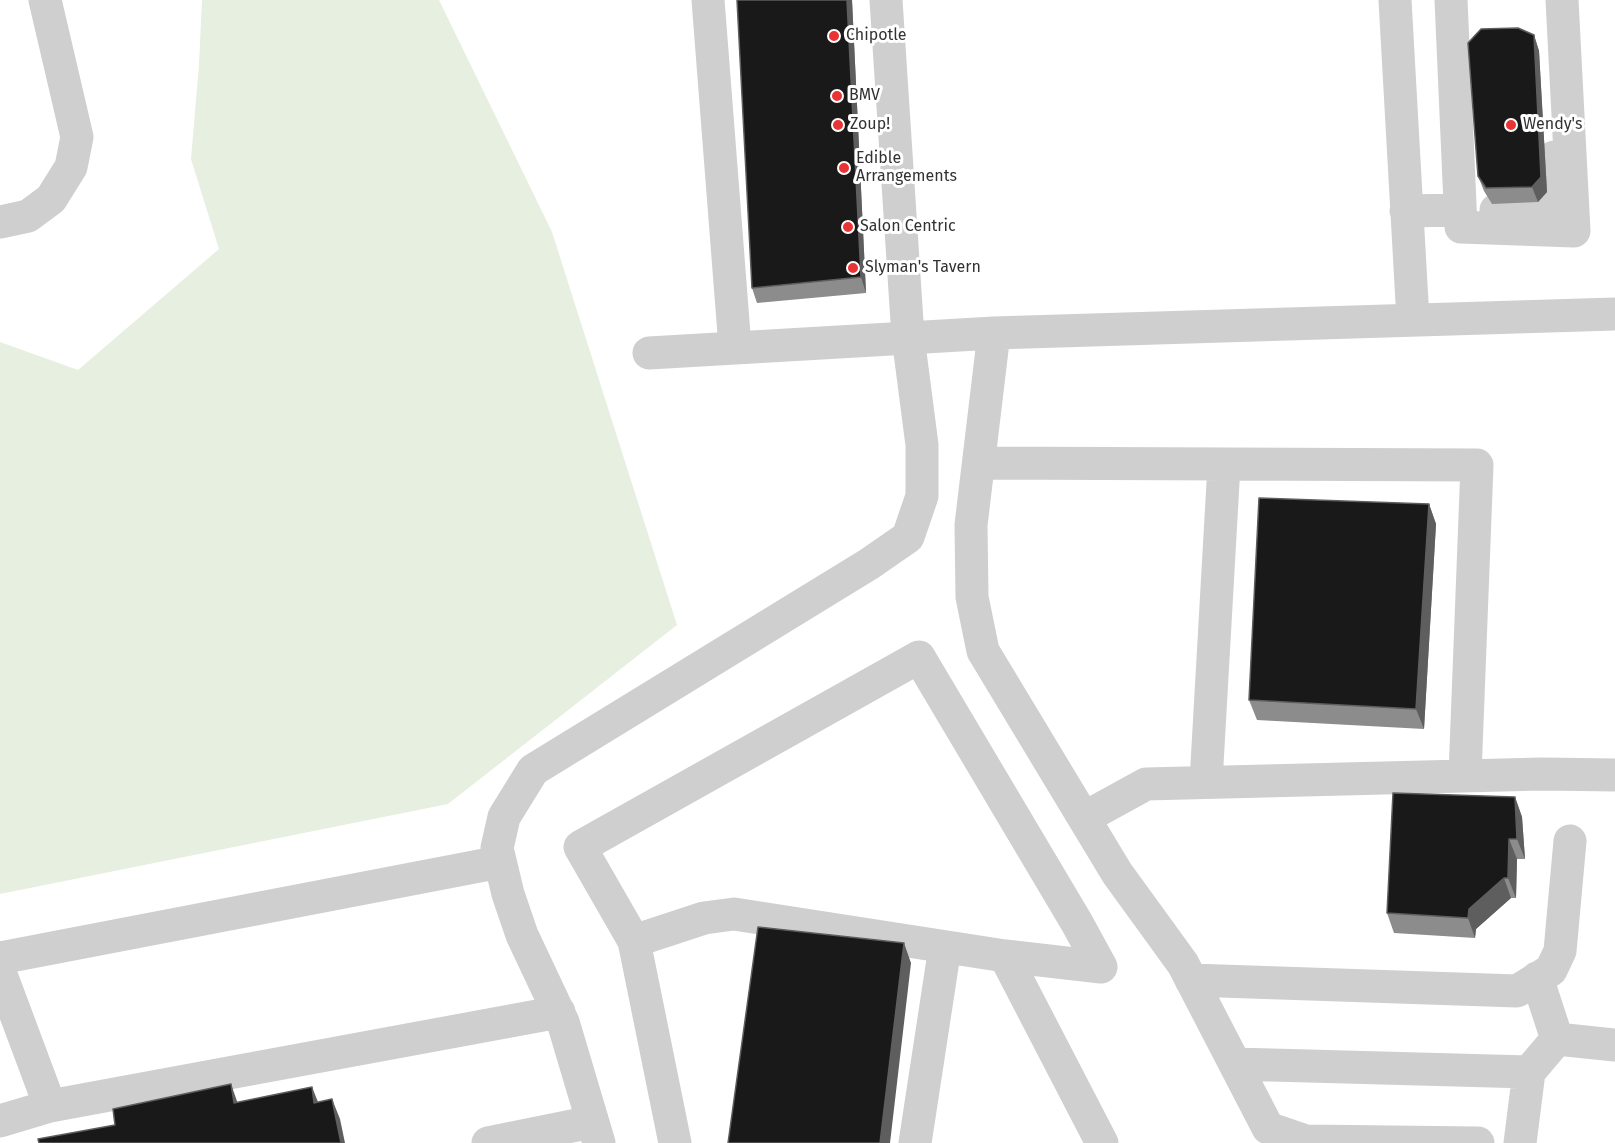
<!DOCTYPE html>
<html>
<head>
<meta charset="utf-8">
<style>
  body { margin:0 }
  canvas { display:block; background:#fff }
</style>
</head>
<body>
<canvas width="1615" height="1143"></canvas>
<script>
const ctx = document.querySelector('canvas').getContext('2d');
ctx.lineJoin = 'round';
function fill(path, color) { ctx.fillStyle = color; ctx.fill(path, 'evenodd'); }
function stroke(path, color, width, dash) { ctx.strokeStyle = color; ctx.lineWidth = width; ctx.lineCap = dash ? 'butt' : 'round'; ctx.setLineDash(dash || []); ctx.stroke(path); }
function write(font, color, halo, rows, align = 'center') {
  ctx.font = font + ' "Fira Sans",sans-serif'; ctx.lineWidth = 6; ctx.setLineDash([]); ctx.textBaseline = 'middle'; ctx.strokeStyle = halo; ctx.fillStyle = color; for (const [text, x, y, turn = 0] of rows) {
    ctx.save(); ctx.translate(x, y); ctx.rotate((+turn || 0) * Math.PI / 180); ctx.textAlign = isNaN(turn) ? turn : align; if (halo) ctx.strokeText(text, 0, 0); ctx.fillText(text, 0, 0); ctx.restore();
  }
}
fill(new Path2D(`
  M202,0H439L552,232L677,625L448,804L0,894V342L78,370L219,249L191,159L199,65Z`), '#e7efe0');
stroke(new Path2D(`
  M708,0L735,347
  M1395,0L1413,320
  M1451,0L1461,227L1574,231L1562,0
  M1496,210L1541,208L1555,194L1554,157
  M1406,211L1459,210
  M0,222L28,216L51,199L71,167L77,137L45,0
  M994,333L971,525L972,597L983,651L1117,873L1183,964L1268,1128L1306,1141L1478,1143
  M649,353L994,333L1615,314
  M979,463L1477,465L1465,775
  M1206,782L1224,465
  M1084,818L1146,784L1542,774L1615,775
  M634,941L704,918L734,914L1005,956L1101,967
  M1005,956L1102,1143
  M0,958L500,862
  M0,972L50,1106
  M1537,978L1557,1039
  M1191,980L1517,991L1551,970L1560,951L1570,841
  M1235,1064L1529,1072
  M0,1121L50,1106L559,1012
  M488,1143L592,1122
  M599,1143L563,1022L522,935L508,894L497,848L504,817L533,770L869,564L908,537L922,496V445L908,337L886,0
  M675,1143L634,941L580,847L919,657L1077,923L1101,967
  M915,1143L945,947
  M1520,1143L1529,1072L1557,1039L1615,1045`), '#cfcfcf', 33);
fill(new Path2D(`
  M737,0H852L866,293L757,303L752,288Z
  M1534,35L1539,51L1547,192L1538,202L1492,204L1484,191L1478,176Z
  M1429,504L1436,524L1424,729L1257,720L1249,700Z
  M1515,797L1522,817L1525,859H1517L1516,898H1511L1476,929L1475,938L1394,933L1387,913Z`), '#8c8c8c');
fill(new Path2D(`
  M847,0H852L866,293L861,277Z
  M1534,35L1539,51L1547,192L1538,202L1532,187Z
  M1429,504L1436,524L1424,729L1416,709Z
  M1515,797L1522,817L1525,859L1517,839Z
  M1509,839L1517,859L1516,898L1508,878Z
  M1504,878L1511,898L1476,929L1475,938L1468,918L1469,909Z
  M904,943L911,963L890,1143H880Z
  M231,1084L238,1104L234,1103Z
  M312,1087L320,1107L314,1103Z
  M332,1099L340,1119L345,1143H341Z`), '#5e5e5e');
const building = new Path2D(`
  M737,0H847L861,277L752,288Z
  M1518,28L1534,35L1541,177L1532,187L1486,188L1478,176L1468,43L1481,29Z
  M1259,498L1429,504L1416,709L1249,700Z
  M1393,793L1515,797L1517,839H1509L1508,878H1504L1469,909L1468,918L1387,913Z
  M758,927L904,943L880,1143H728Z
  M231,1084L234,1103L312,1087L314,1103L332,1099L341,1143H39L38,1139L115,1125L113,1109Z`);
fill(building, '#191919');
stroke(building, '#5e5e5e', 1.5);
for (const [x, y, r, color] of [
  [834,36,6,"#e93435"],
  [837,96,6,"#e93435"],
  [838,125,6,"#e93435"],
  [1511,125,6,"#e93435"],
  [844,168,6,"#e93435"],
  [848,227,6,"#e93435"],
  [853,268,6,"#e93435"]
]) { const dot = new Path2D(); dot.arc(x, y, r, 0, 2 * Math.PI); ctx.fillStyle = color; ctx.fill(dot); stroke(dot, '#fff', 2); }
write('16px', '#323232', '#fff', [
  ["Chipotle",846,36],
  ["BMV",849,96],
  ["Zoup!",850,125],
  ["Wendy's",1523,125],
  ["Edible",856,159],
  ["Arrangements",856,177],
  ["Salon Centric",860,227],
  ["Slyman's Tavern",865,268]
], 'left');
</script>
</body>
</html>
